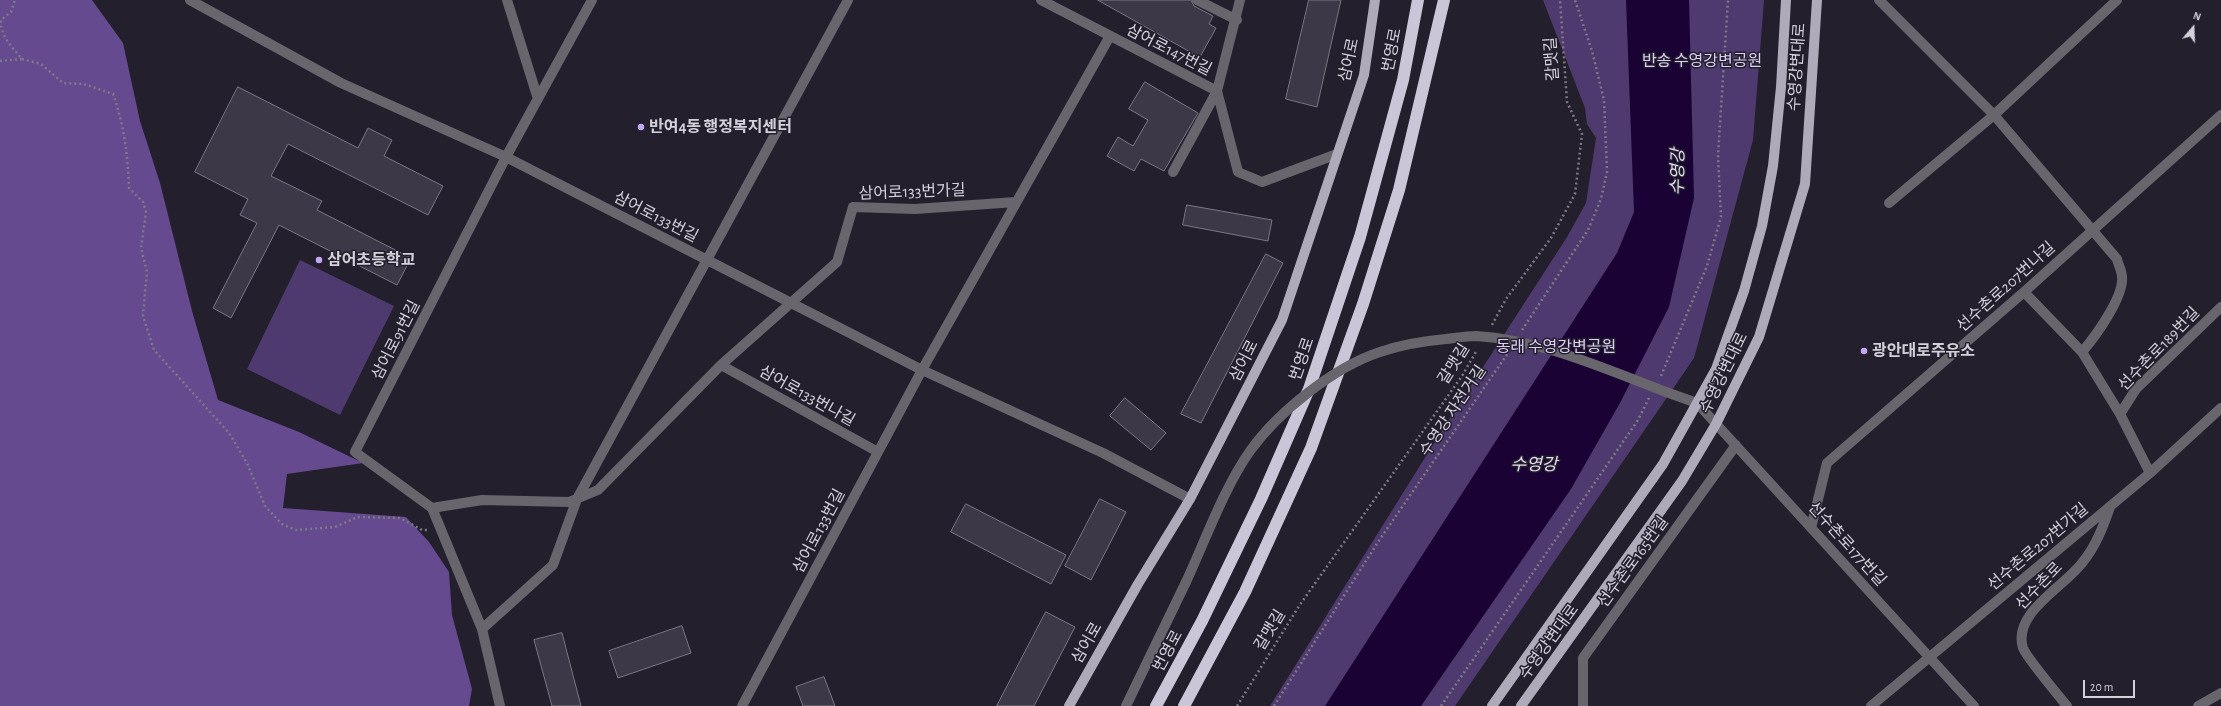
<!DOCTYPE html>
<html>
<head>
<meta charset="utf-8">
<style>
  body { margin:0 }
  #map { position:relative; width:2221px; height:706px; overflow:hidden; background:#241f2d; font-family:"Alegreya Sans",sans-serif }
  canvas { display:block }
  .north { position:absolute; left:2173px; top:8px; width:40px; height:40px; -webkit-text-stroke:3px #241f2d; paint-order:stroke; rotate:19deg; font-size:11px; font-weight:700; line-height:16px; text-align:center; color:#d3d0da }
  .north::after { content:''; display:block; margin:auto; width:14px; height:18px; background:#d3d0da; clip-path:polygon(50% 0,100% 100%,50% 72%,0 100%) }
  .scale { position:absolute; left:2083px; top:680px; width:52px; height:18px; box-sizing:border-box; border:2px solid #d3d0da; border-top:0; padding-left:5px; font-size:12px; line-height:14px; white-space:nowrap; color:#d3d0da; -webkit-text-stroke:3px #241f2d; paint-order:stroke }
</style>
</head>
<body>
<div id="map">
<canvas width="2221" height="706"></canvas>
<div class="north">N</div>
<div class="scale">20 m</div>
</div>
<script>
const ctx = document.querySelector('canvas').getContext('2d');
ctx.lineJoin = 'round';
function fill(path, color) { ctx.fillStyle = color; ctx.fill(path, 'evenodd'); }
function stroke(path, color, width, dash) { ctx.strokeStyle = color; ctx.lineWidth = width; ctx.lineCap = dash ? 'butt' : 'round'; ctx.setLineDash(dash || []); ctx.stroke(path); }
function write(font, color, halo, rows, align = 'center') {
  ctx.font = font + ' "Alegreya Sans","Noto Sans KR",sans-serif'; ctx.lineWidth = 3; ctx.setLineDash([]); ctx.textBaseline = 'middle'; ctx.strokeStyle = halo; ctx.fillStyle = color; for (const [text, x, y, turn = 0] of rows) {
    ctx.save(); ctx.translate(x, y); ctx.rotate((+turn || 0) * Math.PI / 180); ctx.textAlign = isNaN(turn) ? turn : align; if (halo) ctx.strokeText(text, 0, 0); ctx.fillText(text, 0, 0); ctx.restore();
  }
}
fill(new Path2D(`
  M1543,0H1764L1753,140L1694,358L1455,706H1270L1436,440L1567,237L1586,203L1596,138L1587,124L1585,108Z
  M300,260L394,306L340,415L247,369Z`), '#4e3a6e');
fill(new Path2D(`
  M0,0H92L123,43L140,121L160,183L192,311L218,400L299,432L363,463L287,474L283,508L406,517L429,542L449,572L452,615L472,689L469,706H0Z`), '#654a90');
fill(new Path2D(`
  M1626,0H1689L1694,198L1669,307L1620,403L1571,489L1421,706H1325L1617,253L1634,212Z`), '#1a0234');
const building = new Path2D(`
  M1098,0H1191L1194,6L1213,16L1209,24L1216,28L1200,57Z
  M1309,0H1341L1317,107L1286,99Z
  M1145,82L1198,113L1164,171L1141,159L1134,171L1107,156L1118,137L1133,146L1148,120L1129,109Z
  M238,87L358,148L368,128L392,140L384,156L443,186L428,215L288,144L271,176L322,201L317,210L411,258L397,285L279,225L231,318L213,308L257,223L240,215L248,199L195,172Z
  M1187,205L1272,220L1268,241L1183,225Z
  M1266,254L1283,263L1201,423L1181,414Z
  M1125,398L1166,433L1151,450L1110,416Z
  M1100,499L1126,512L1091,580L1065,566Z
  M966,504L1066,555L1051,584L951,532Z
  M1046,612L1075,627L1034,706H997Z
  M682,626L691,653L618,678L609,651Z
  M562,633L581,706H552L534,640Z
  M824,677L835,706H803L796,687Z`);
fill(building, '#3d3847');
stroke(building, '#7b7687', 1);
stroke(new Path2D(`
  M22,59L41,64L63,83L84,84L113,94C124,124 128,157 129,188L143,202L146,212L141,248L147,272L143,316L154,350L229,433L247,463L265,506L282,524L296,530L335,527L358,517L400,518L422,530H427
  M0,61L22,59C12,47 0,36 1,20L11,12L15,0
  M1492,325L1506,299L1551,238L1575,194L1582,134L1567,102L1560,0
  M1522,330L1588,230L1601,199L1607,172L1604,100L1592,51L1575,0
  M1661,376L1707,266L1721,217L1718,155L1728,0
  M1237,706L1299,606L1462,376L1477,350
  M1274,706L1378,542L1508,353
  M1441,706L1638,420L1649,398`), '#7d7985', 2.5, [2, 3]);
stroke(new Path2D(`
  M190,0L341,83L506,157L922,370L1103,453L1190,499
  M507,0L538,99
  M1041,0L1217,91L1238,172L1262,182L1337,154
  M1197,0L1237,20
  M1879,0L1994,115L2117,259C2118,264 2122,271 2122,277C2124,297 2095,337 2082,352
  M1173,172L1217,91L1240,0
  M1889,203L1994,115L2117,0
  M2024,292L2082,352L2120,414L2150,473
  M721,365L878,452
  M1666,392L1697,403L1974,706
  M2120,414L2136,389L2221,307
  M432,508L482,500L569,502L598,490L721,365L837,262L853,207L915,209L1016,202
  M1811,528L1827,463L2024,292L2221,115
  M482,629L553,565L577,499L848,0
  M500,706L482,629L432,508L355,452L506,157L592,0
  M742,706L922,370L1110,36
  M1126,706L1186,582
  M1583,706V658L1736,445
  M1871,706L2150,473L2221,408
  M2067,706C2058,695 2027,658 2023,648C2012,613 2064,587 2082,563C2096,546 2103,527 2110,507
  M2198,706L2221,693`), '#68656d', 10);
stroke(new Path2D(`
  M1069,706L1138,584L1190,499L1282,320L1364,75L1375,0
  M1492,706L1663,464L1716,369L1744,291L1762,226L1773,166L1781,87L1786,0
  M1521,706L1682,481L1716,424L1759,337L1805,184L1817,0`), '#afaaba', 10);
stroke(new Path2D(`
  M1156,706L1202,621L1261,499L1309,389L1360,237L1403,80L1418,0
  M1184,706L1245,592L1311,448L1363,304L1399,190L1444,0`), '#cbc5d8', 12);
stroke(new Path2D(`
  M1186,582C1205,541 1224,488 1250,451C1278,412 1334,367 1380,352C1400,345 1424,341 1446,339C1455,338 1466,336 1476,336C1542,340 1605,369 1666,392`), '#68656d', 10);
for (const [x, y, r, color] of [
  [641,127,4,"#c2a8f3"],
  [319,260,4,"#c2a8f3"],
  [1864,351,4,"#c2a8f3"]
]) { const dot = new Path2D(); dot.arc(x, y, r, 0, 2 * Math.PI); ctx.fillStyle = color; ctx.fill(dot); stroke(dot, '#241f2d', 1.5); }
write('16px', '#d3d0da', '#241f2d', [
  ["삼어로147번길",1169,50,27],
  ["번영로",1392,50,-79],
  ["갈맷길",1552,59,-94],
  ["삼어로",1349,60,-78],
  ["수영강변대로",1797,67,-86],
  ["삼어로133번가길",912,192,-2],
  ["삼어로133번길",656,217,27],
  ["선수촌로207번나길",2006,287,-42],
  ["삼어로91번길",396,340,-63],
  ["선수촌로189번길",2159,349,-46],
  ["번영로",1302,359,-71],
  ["삼어로",1244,361,-63],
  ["갈맷길",1454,364,-58],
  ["수영강변대로",1724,373,-64],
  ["삼어로133번나길",807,396,29],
  ["수영강 자전거길",1453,411,-56],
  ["삼어로133번길",819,531,-62],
  ["선수촌로177번길",1847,544,48],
  ["선수촌로207번가길",2038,547,-40],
  ["선수촌로165번길",1633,562,-54],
  ["선수촌로",2039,586,-46],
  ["갈맷길",1270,630,-59],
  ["수영강변대로",1549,642,-54],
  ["삼어로",1087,643,-60],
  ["번영로",1168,651,-62]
]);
write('16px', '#dbcef7', '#241f2d', [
  ["반송 수영강변공원",1702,61],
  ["동래 수영강변공원",1556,347]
]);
write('bold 16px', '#d3d0da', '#241f2d', [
  ["반여4동 행정복지센터",649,127],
  ["삼어초등학교",327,260],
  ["광안대로주유소",1872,351]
], 'left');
write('italic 17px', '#e4def2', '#241f2d', [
  ["수영강",1678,172,-89],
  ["수영강",1534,465]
]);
</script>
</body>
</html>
